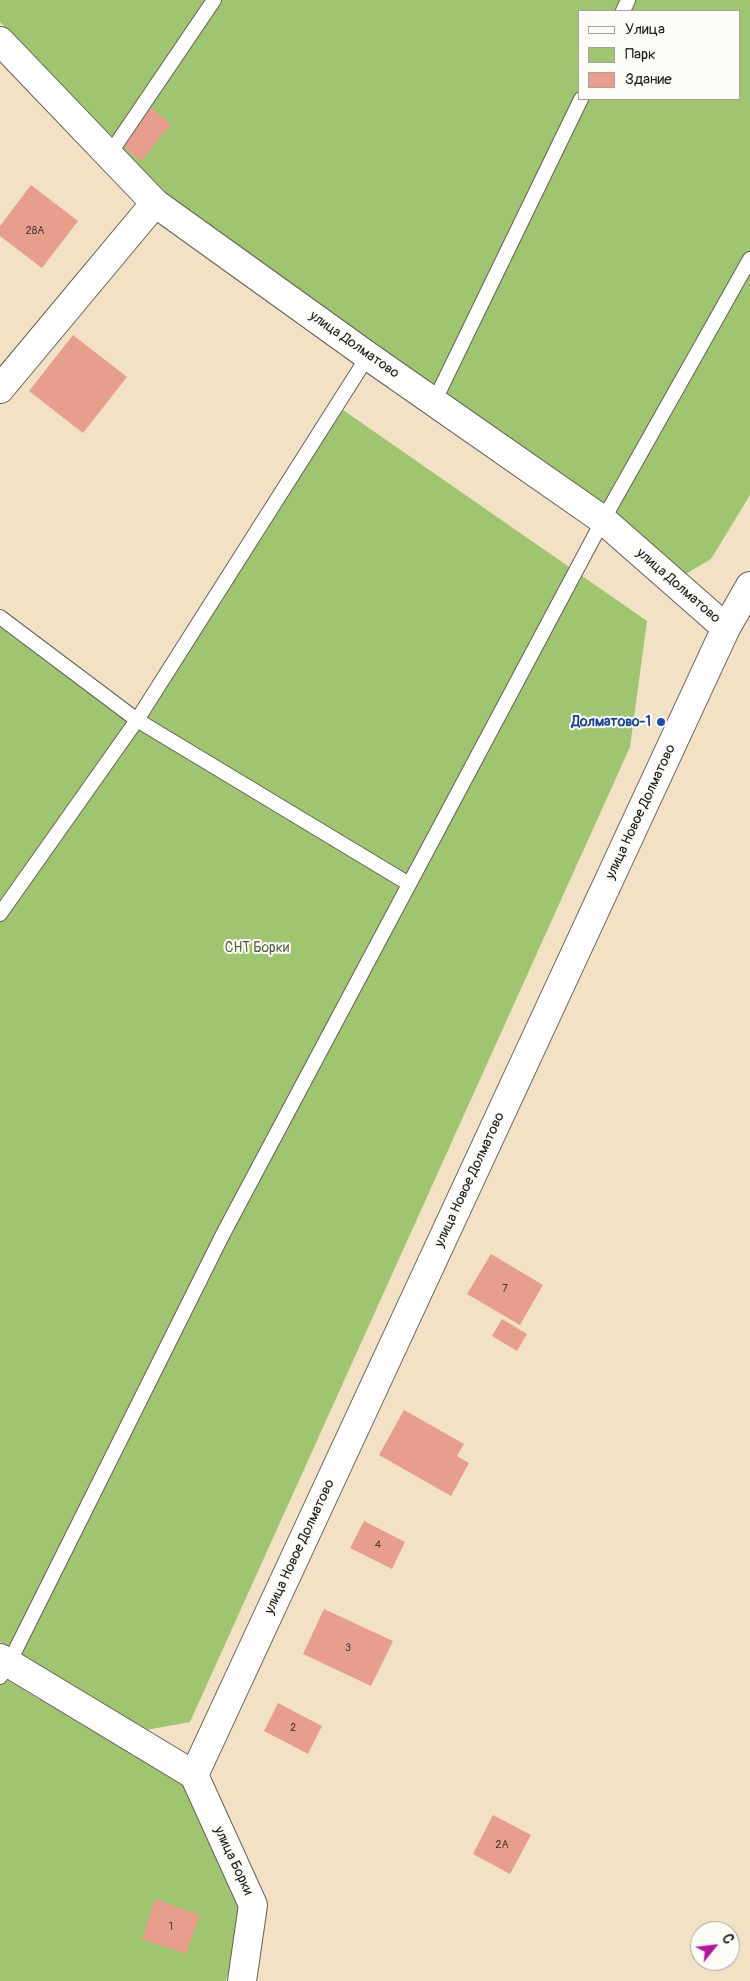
<!DOCTYPE html>
<html>
<head>
<meta charset="utf-8">
<style>
  body { margin:0 }
  #map { position:relative; width:750px; height:1981px; overflow:hidden; background:#f2e1c4; font-family:Pangolin,sans-serif }
  canvas { display:block }
  .legend { position:absolute; left:578px; top:10px; width:162px; height:90px; box-sizing:border-box; background:#fdfcf7; border:1px solid #a3a29f; margin:0; padding:6px 9px; list-style:none; font-size:15px; color:#1c1c1c }
  .legend li { display:flex; align-items:center; gap:10px; height:25px }
  .legend b { width:25px; border:1px solid #a3a29f }
  .north { position:absolute; left:690px; top:1921px; width:50px; height:50px; box-sizing:border-box; background:#fdfcf7; border:1px solid #a3a29f; border-radius:50%; rotate:61deg; font-size:14px; font-weight:700; line-height:20px; text-align:center; color:#1c1c1c }
  .north::after { content:''; display:block; margin:auto; width:18px; height:22px; background:#b5179e; clip-path:polygon(50% 0,100% 100%,50% 72%,0 100%) }
</style>
</head>
<body>
<div id="map">
<canvas width="750" height="1981"></canvas>
<ul class="legend">
<li><b style="height:6px;background:#fff"></b>Улица</li>
<li><b style="height:14px;background:#a0c570"></b>Парк</li>
<li><b style="height:14px;background:#e79e8d"></b>Здание</li>
</ul>
<div class="north">С</div>
</div>
<script>
const ctx = document.querySelector('canvas').getContext('2d');
ctx.lineJoin = 'round';
function fill(path, color) { ctx.fillStyle = color; ctx.fill(path, 'evenodd'); }
function stroke(path, color, width, dash) { ctx.strokeStyle = color; ctx.lineWidth = width; ctx.lineCap = dash ? 'butt' : 'round'; ctx.setLineDash(dash || []); ctx.stroke(path); }
function write(font, color, halo, rows, align = 'center') {
  ctx.font = font + ' Pangolin,sans-serif'; ctx.lineWidth = 4; ctx.setLineDash([]); ctx.textBaseline = 'middle'; ctx.strokeStyle = halo; ctx.fillStyle = color; for (const [text, x, y, turn = 0] of rows) {
    ctx.save(); ctx.translate(x, y); ctx.rotate((+turn || 0) * Math.PI / 180); ctx.textAlign = isNaN(turn) ? turn : align; if (halo) ctx.strokeText(text, 0, 0); ctx.fillText(text, 0, 0); ctx.restore();
  }
}
fill(new Path2D(`
  M0,0H750V495L711,559L684,575L162,192L0,22ZM579,11H739V99H579Z
  M343,410L647,621L630,747L190,1722L146,1730L0,1642V626L137,720Z
  M0,1676L187,1787L244,1914L226,1981H0Z`), '#a0c570');
fill(new Path2D(`
  M150,107L171,124L141,161L120,144Z
  M31,185L78,221L42,268L0,236V226Z
  M73,335L127,377L83,433L29,391Z
  M491,1254L543,1285L520,1325L467,1294Z
  M502,1319L527,1334L517,1351L492,1336Z
  M404,1410L464,1444L457,1456L469,1463L451,1496L379,1455Z
  M364,1521L405,1542L392,1569L350,1548Z
  M324,1609L393,1641L371,1686L303,1654Z
  M278,1703L322,1726L308,1754L264,1731Z
  M493,1815L531,1835L510,1874L473,1854Z
  M155,1899L200,1915L186,1954L142,1939Z`), '#e79e8d');
const lane = new Path2D(`
  M623,11L628,0
  M109,155L214,0
  M434,402L581,99
  M0,617L137,720L409,884
  M0,914L137,720L368,356
  M0,1677L9,1663L223,1234L603,520L750,259`);
const street = new Path2D(`
  M0,41L155,203L368,356L603,520L726,628
  M0,389L155,203
  M0,1658L194,1775
  M194,1775L726,628L750,586
  M194,1775L253,1905L242,1981`);
stroke(lane, '#676157', 16);
stroke(street, '#676157', 30);
stroke(lane, '#fff', 14);
stroke(street, '#fff', 28);
for (const [x, y, r, color] of [
  [661,722,5,"#1a4fb4"]
]) { const dot = new Path2D(); dot.arc(x, y, r, 0, 2 * Math.PI); ctx.fillStyle = color; ctx.fill(dot); stroke(dot, '#fdfcf7', 2); }
write('11px', '#4f3c38', null, [
  ["28А",35,231],
  ["7",505,1289],
  ["4",378,1545],
  ["3",348,1648],
  ["2",293,1728],
  ["2А",502,1845],
  ["1",171,1927]
]);
write('14px', '#1c1c1c', '#fdfcf7', [
  ["улица Долматово",354,345,35],
  ["улица Долматово",678,586,41],
  ["улица Новое Долматово",641,812,-65],
  ["улица Новое Долматово",470,1180,-65],
  ["улица Новое Долматово",300,1547,-65],
  ["улица Борки",233,1861,65]
]);
write('bold 14px', '#164399', '#fdfcf7', [
  ["Долматово-1",651,722]
], 'right');
write('14px', '#51603e', '#fdfcf7', [
  ["СНТ Борки",257,948]
]);
</script>
</body>
</html>
